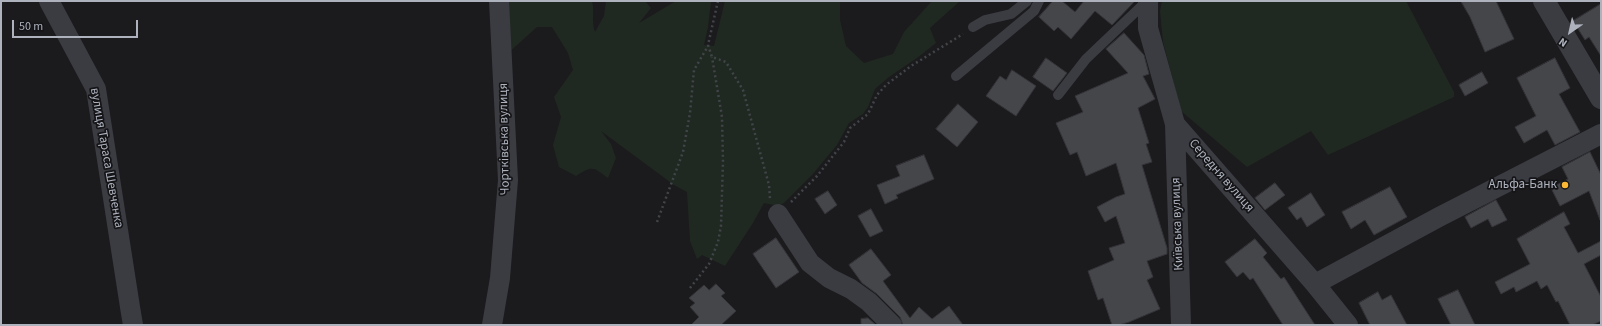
<!DOCTYPE html>
<html>
<head>
<meta charset="utf-8">
<style>
  body { margin:0 }
  #map { position:relative; width:1602px; height:326px; overflow:hidden; background:#1b1b1d; font-family:"Source Sans 3",sans-serif }
  canvas { display:block }
  .frame { position:absolute; inset:0; border:2px solid #adb2bd; pointer-events:none }
  .north { position:absolute; left:1550px; top:12px; width:40px; height:40px; -webkit-text-stroke:3px #151518; paint-order:stroke; rotate:214deg; font-size:11px; font-weight:700; line-height:16px; text-align:center; color:#adb2bd }
  .north::after { content:''; display:block; margin:auto; width:14px; height:18px; background:#adb2bd; clip-path:polygon(50% 0,100% 100%,50% 72%,0 100%) }
  .scale { position:absolute; left:12px; top:20px; width:126px; height:18px; box-sizing:border-box; border:2px solid #adb2bd; border-top:0; padding-left:5px; font-size:12px; line-height:14px; white-space:nowrap; color:#adb2bd; -webkit-text-stroke:3px #151518; paint-order:stroke }
</style>
</head>
<body>
<div id="map">
<canvas width="1602" height="326"></canvas>
<div class="frame"></div>
<div class="north">N</div>
<div class="scale">50 m</div>
</div>
<script>
const ctx = document.querySelector('canvas').getContext('2d');
ctx.lineJoin = 'round';
function fill(path, color) { ctx.fillStyle = color; ctx.fill(path, 'evenodd'); }
function stroke(path, color, width, dash) { ctx.strokeStyle = color; ctx.lineWidth = width; ctx.lineCap = dash ? 'butt' : 'round'; ctx.setLineDash(dash || []); ctx.stroke(path); }
function write(font, color, halo, rows, align = 'center') {
  ctx.font = font + ' "Source Sans 3",sans-serif'; ctx.lineWidth = 3.5; ctx.setLineDash([]); ctx.textBaseline = 'middle'; ctx.strokeStyle = halo; ctx.fillStyle = color; for (const [text, x, y, turn = 0] of rows) {
    ctx.save(); ctx.translate(x, y); ctx.rotate((+turn || 0) * Math.PI / 180); ctx.textAlign = isNaN(turn) ? turn : align; if (halo) ctx.strokeText(text, 0, 0); ctx.fillText(text, 0, 0); ctx.restore();
  }
}
fill(new Path2D(`
  M502,1H592C595,12 591,21 595,32L604,16L606,1H645L651,8L639,23L676,1H708L711,2L708,27L704,45L714,46L725,1H840V20L846,46L864,63L893,54L904,32L932,1H960L930,28L936,43L917,58L889,77L875,89L868,107L863,114L849,123L837,145L812,175L784,203L778,206L764,203L753,223L725,266L702,255L697,259L690,241L687,192L674,185L601,131L611,144L616,158L608,178C593,167 593,165 576,176L559,167L553,145L561,117L554,97L573,70L568,53L552,27H537L507,54Z
  M1162,1H1406L1454,92V97L1328,155L1311,131L1247,167L1181,111L1163,42L1160,11Z`), '#202921');
const building = new Path2D(`
  M1053,1H1062L1075,12L1084,1H1135L1112,25L1095,11L1071,39L1058,27L1054,31L1039,17Z
  M1461,1H1496L1514,39L1485,52L1470,17Z
  M1601,4V56L1589,37L1585,40L1573,21Z
  M1124,33L1144,55L1149,74L1143,76L1155,99L1138,108L1149,143L1146,144L1152,162L1142,165L1167,248V254L1147,261L1153,277L1147,280L1160,309L1129,322L1119,325H1112L1103,298L1098,300L1088,271L1114,260L1109,248L1125,243L1116,216L1105,222L1097,207L1116,197L1125,194L1116,163L1086,176L1077,152L1070,155L1056,123L1083,112L1075,96L1128,73L1106,49Z
  M1046,58L1067,73L1053,91L1033,77Z
  M1555,58L1570,88L1559,94L1580,132L1555,145L1547,130L1524,143L1515,127L1536,116L1517,78Z
  M1012,70L1036,86L1016,116L986,96L1000,76L1006,80Z
  M1482,72L1488,83L1465,96L1459,85Z
  M958,104L978,122L957,147L936,129Z
  M1590,152L1601,175L1600,220L1589,191L1560,206L1551,188L1568,179L1562,167Z
  M924,155L934,179L896,195L898,198L885,204L877,185L900,176L896,166Z
  M1275,183L1285,195L1265,210L1255,198Z
  M1390,187L1407,217L1374,235L1365,220L1351,229L1342,212Z
  M828,191L837,205L825,214L815,199Z
  M1311,193L1325,215L1307,227L1301,217L1297,220L1288,208Z
  M1496,200L1507,220L1492,227L1488,219L1471,228L1465,217Z
  M871,209L883,231L870,237L858,216Z
  M1564,212L1570,224L1564,227L1578,253L1601,241V255L1584,264L1601,297V321L1592,325H1570L1558,301L1556,302L1547,285L1541,289L1537,281L1516,292L1514,287L1501,294L1495,282L1530,264L1517,239Z
  M776,238L799,272L776,288L753,254Z
  M1255,239L1267,253L1263,257L1281,279L1284,277L1315,325H1283L1253,278L1250,280L1243,272L1237,277L1225,262Z
  M871,249L891,275L883,281L910,318L919,307L932,319L949,306L963,325H903L900,317L877,294L862,283L849,265Z
  M716,284L725,293L721,296L736,311L721,325H691L699,317L690,307L695,303L689,298L704,285L709,290Z
  M1458,290L1475,325H1451L1438,299Z
  M1378,292L1382,300L1391,295L1407,325H1370L1359,303Z
  M868,318L876,325H861V319Z`);
fill(building, '#45464a');
stroke(building, '#343439', 1);
stroke(new Path2D(`
  M718,1L708,45L712,57L726,62L743,90L769,185L770,199
  M791,202L817,176L844,142L850,128L868,114L877,95L886,85L911,66L963,34
  M657,222L683,152L690,113L694,70L708,46
  M690,288L709,264L718,242L721,226L723,162L722,117L712,57`), '#414449', 2.5, [2, 3]);
stroke(new Path2D(`
  M973,27L985,20L1011,14L1027,1
  M956,76L1034,11L1039,1
  M1058,95L1086,59L1147,1`), '#3b3c42', 10);
stroke(new Path2D(`
  M49,1L96,89L130,307L133,325
  M1148,1V28L1175,124L1315,284L1348,325
  M1175,124L1181,325
  M778,214L810,263L829,278L851,289L869,302L892,325
  M1315,284L1439,217L1601,134
  M492,325L500,278L508,180L499,1`), '#3b3c42', 20);
stroke(new Path2D(`
  M1544,1L1601,98`), '#3b3c42', 22);
for (const [x, y, r, color] of [
  [1565,185,4,"#fbb835"]
]) { const dot = new Path2D(); dot.arc(x, y, r, 0, 2 * Math.PI); ctx.fillStyle = color; ctx.fill(dot); stroke(dot, '#151518', 1.5); }
write('13px', '#adb2bd', '#151518', [
  ["Чортківська вулиця",505,139,-91],
  ["вулиця Тараса Шевченка",106,158,80],
  ["Середня вулиця",1221,176,49],
  ["Київська вулиця",1178,224,-92]
]);
write('13px', '#adb2bd', '#151518', [
  ["Альфа-Банк",1557,185]
], 'right');
</script>
</body>
</html>
